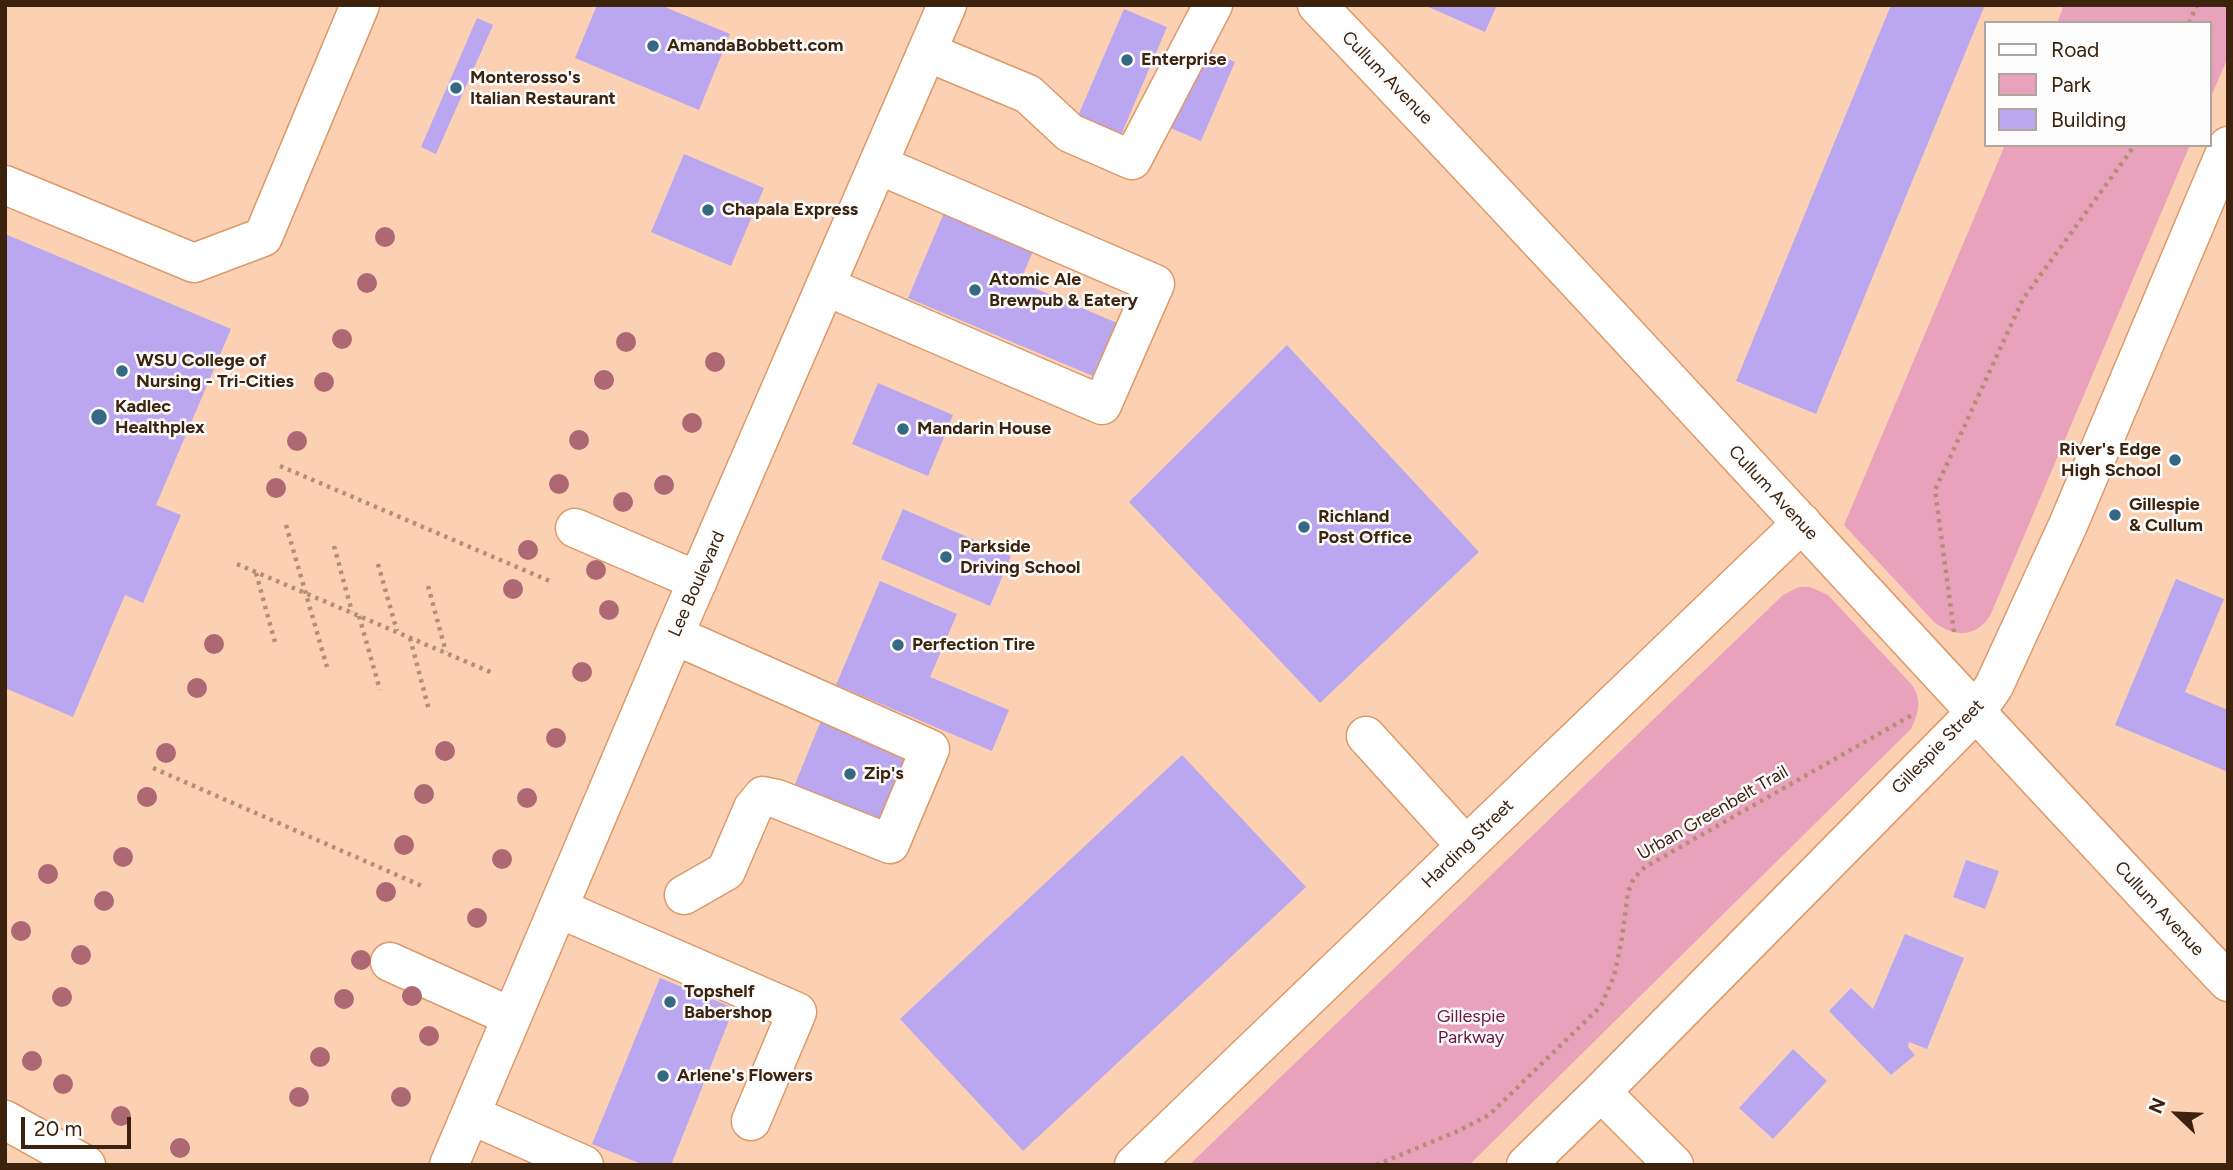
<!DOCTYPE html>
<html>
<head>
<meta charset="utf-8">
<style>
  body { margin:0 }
  #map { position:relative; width:2233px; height:1170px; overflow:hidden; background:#fcd1b3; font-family:Figtree,sans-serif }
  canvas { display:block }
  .frame { position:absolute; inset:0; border:7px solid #3d220d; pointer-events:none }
  .legend { position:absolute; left:1984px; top:21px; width:228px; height:126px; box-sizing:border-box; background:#fcfcfc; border:2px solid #b0a59c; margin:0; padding:9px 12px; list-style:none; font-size:21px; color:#3d220d }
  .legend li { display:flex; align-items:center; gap:14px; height:35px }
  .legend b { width:35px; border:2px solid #b0a59c }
  .north { position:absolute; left:2142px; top:1079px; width:70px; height:70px; -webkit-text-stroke:5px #fcfcfc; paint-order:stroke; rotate:293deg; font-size:19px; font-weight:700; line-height:28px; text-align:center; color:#3d220d }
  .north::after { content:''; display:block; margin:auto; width:24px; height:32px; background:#3d220d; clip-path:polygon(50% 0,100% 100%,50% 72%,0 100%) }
  .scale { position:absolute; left:21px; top:1117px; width:110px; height:32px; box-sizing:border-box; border:4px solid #3d220d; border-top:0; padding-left:9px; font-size:21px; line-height:24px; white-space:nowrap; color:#3d220d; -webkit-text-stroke:5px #fcfcfc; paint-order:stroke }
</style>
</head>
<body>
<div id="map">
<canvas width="2233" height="1170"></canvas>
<div class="frame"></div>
<ul class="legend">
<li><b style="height:9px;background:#fff"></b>Road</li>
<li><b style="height:19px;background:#e9a2bc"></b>Park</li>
<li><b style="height:19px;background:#baa7f0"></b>Building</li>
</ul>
<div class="north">N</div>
<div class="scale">20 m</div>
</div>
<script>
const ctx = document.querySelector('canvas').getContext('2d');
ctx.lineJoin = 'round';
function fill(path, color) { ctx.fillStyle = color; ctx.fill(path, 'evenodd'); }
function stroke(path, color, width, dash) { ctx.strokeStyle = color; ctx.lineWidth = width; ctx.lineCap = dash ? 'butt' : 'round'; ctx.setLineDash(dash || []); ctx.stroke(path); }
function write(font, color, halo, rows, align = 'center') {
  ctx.font = font + ' Figtree,sans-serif'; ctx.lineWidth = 5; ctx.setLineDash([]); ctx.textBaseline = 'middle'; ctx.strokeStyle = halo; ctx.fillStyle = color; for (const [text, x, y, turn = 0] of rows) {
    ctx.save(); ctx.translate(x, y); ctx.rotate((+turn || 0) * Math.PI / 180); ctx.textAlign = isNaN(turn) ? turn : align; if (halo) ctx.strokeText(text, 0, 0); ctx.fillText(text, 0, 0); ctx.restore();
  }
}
fill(new Path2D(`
  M2064,5H2228V57L2210,99V23H2057Z
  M2005,145H2190L1990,616C1976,638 1953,637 1934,622L1844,525Z
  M1799,587H1810L1828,595L1912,685C1922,700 1919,713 1911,729L1469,1165H1189L1783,595Z`), '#e9a2bc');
fill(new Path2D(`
  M597,5H660L730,34L699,110L575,58Z
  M1424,5H1497L1485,32Z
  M1891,5H1985L1816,414L1736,381Z
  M1124,9L1167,27L1118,142L1075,123Z
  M477,18L493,25L436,154L421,147Z
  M1201,48L1235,62L1201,141L1168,127Z
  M684,154L764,188L731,266L651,232Z
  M946,208L1035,246L1020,282L1122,325L1100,379L908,298Z
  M5,234L231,329L156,505L181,515L143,603L125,595L73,717L5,688Z
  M1287,345L1479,552L1320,703L1129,502Z
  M878,383L953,415L928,476L852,444Z
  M903,509L1011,556L990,606L881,559Z
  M2176,579L2224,599L2185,692L2228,710V772L2115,725Z
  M880,581L957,614L930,677L1009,710L992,751L836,685Z
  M822,718L910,753L879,830L791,794Z
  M1182,755L1306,887L1023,1151L900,1019Z
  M1966,860L1999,871L1985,909L1953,897Z
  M1905,934L1964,958L1927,1049L1909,1042L1908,1047L1915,1055L1891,1075L1829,1011L1851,988L1873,1009Z
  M660,978L734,1008L671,1165H644L592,1144Z
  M1793,1049L1827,1081L1773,1139L1739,1108Z`), '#baa7f0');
const minor = new Path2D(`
  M1317,5C1625,327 1922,658 2228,982
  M927,52L1028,94L1070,133L1132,160L1213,5
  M5,185L194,263L263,237L360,5
  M825,286L1102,405L1155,284L879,165
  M575,528L698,581
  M674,635L930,749L890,844L777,799L763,796L753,808L726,871L684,895
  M1366,736L1466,846
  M558,908L797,1012L751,1121
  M390,962L512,1017
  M1601,1092L1674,1165
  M471,1115L584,1165
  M5,1120L86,1165
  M449,1165L674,635L947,5
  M1134,1165L1802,523
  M1526,1165L1601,1092L1976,712L1994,686L2068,525L2228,146`);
stroke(minor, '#dd9968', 41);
stroke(new Path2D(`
  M2189,23L2197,5
  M280,466L552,582
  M286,525L327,667
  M334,546L352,612
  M237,564L495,674
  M378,564L397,631
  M256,573L276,646
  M428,586L446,652
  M359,616L380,690
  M1954,632L1935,490L2023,299L2135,145
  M410,638L429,710
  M153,768L422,886
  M1376,1165L1458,1131L1489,1115L1601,1006L1614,976L1622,938L1628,892L1634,878L1645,867L1912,715`), '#b48f74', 4.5, [3.5, 5]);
stroke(minor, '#fff', 38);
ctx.fillStyle = '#ad6873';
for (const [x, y] of [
  [385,237],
  [367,283],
  [342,339],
  [626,342],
  [715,362],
  [604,380],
  [324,382],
  [692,423],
  [579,440],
  [297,441],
  [559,484],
  [664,485],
  [276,488],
  [623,502],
  [528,550],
  [596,570],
  [513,589],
  [609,610],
  [214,644],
  [582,672],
  [197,688],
  [556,738],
  [445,751],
  [166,753],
  [424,794],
  [147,797],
  [527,798],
  [404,845],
  [123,857],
  [502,859],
  [48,874],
  [386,892],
  [104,901],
  [477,918],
  [21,931],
  [81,955],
  [361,960],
  [412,996],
  [62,997],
  [344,999],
  [429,1036],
  [320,1057],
  [32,1061],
  [63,1084],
  [299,1097],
  [401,1097],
  [121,1116],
  [180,1148]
]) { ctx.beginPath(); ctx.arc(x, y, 10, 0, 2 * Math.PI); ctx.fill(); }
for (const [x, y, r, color] of [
  [653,46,7,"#356885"],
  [1127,60,7,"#356885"],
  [456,88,7,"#356885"],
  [708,210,7,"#356885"],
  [975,290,7,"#356885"],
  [122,371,7,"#356885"],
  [99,417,9,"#356885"],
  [903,429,7,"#356885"],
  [2175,460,7,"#356885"],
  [2115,515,7,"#356885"],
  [1304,527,7,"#356885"],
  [946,557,7,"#356885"],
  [898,645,7,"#356885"],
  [850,774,7,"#356885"],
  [670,1002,7,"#356885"],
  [663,1076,7,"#356885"]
]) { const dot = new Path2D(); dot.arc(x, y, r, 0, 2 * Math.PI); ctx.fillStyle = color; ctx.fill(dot); stroke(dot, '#fcfcfc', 2.5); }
write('bold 18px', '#3d220d', '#fcfcfc', [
  ["AmandaBobbett.com",667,46],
  ["Enterprise",1141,60],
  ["Monterosso's",470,78],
  ["Italian Restaurant",470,99],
  ["Chapala Express",722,210],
  ["Atomic Ale",989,280],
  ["Brewpub & Eatery",989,301],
  ["WSU College of",136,361],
  ["Nursing - Tri-Cities",136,382],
  ["Kadlec",115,407],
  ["Healthplex",115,428],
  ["Mandarin House",917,429],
  ["River's Edge",2161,450,"right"],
  ["High School",2161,471,"right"],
  ["Gillespie",2129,505],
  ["& Cullum",2129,526],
  ["Richland",1318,517],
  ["Post Office",1318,538],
  ["Parkside",960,547],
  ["Driving School",960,568],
  ["Perfection Tire",912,645],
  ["Zip's",864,774],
  ["Topshelf",684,992],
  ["Babershop",684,1013],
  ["Arlene's Flowers",677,1076]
], 'left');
write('18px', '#3d220d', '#fcfcfc', [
  ["Cullum Avenue",1387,78,46],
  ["Cullum Avenue",1773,493,47],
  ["Lee Boulevard",697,584,-66],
  ["Gillespie Street",1938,747,-46],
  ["Urban Greenbelt Trail",1713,813,-30],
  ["Harding Street",1468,844,-44],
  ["Cullum Avenue",2159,909,47]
]);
write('18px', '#6c123f', '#fcfcfc', [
  ["Gillespie",1471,1017],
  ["Parkway",1471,1038]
]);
</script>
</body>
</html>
